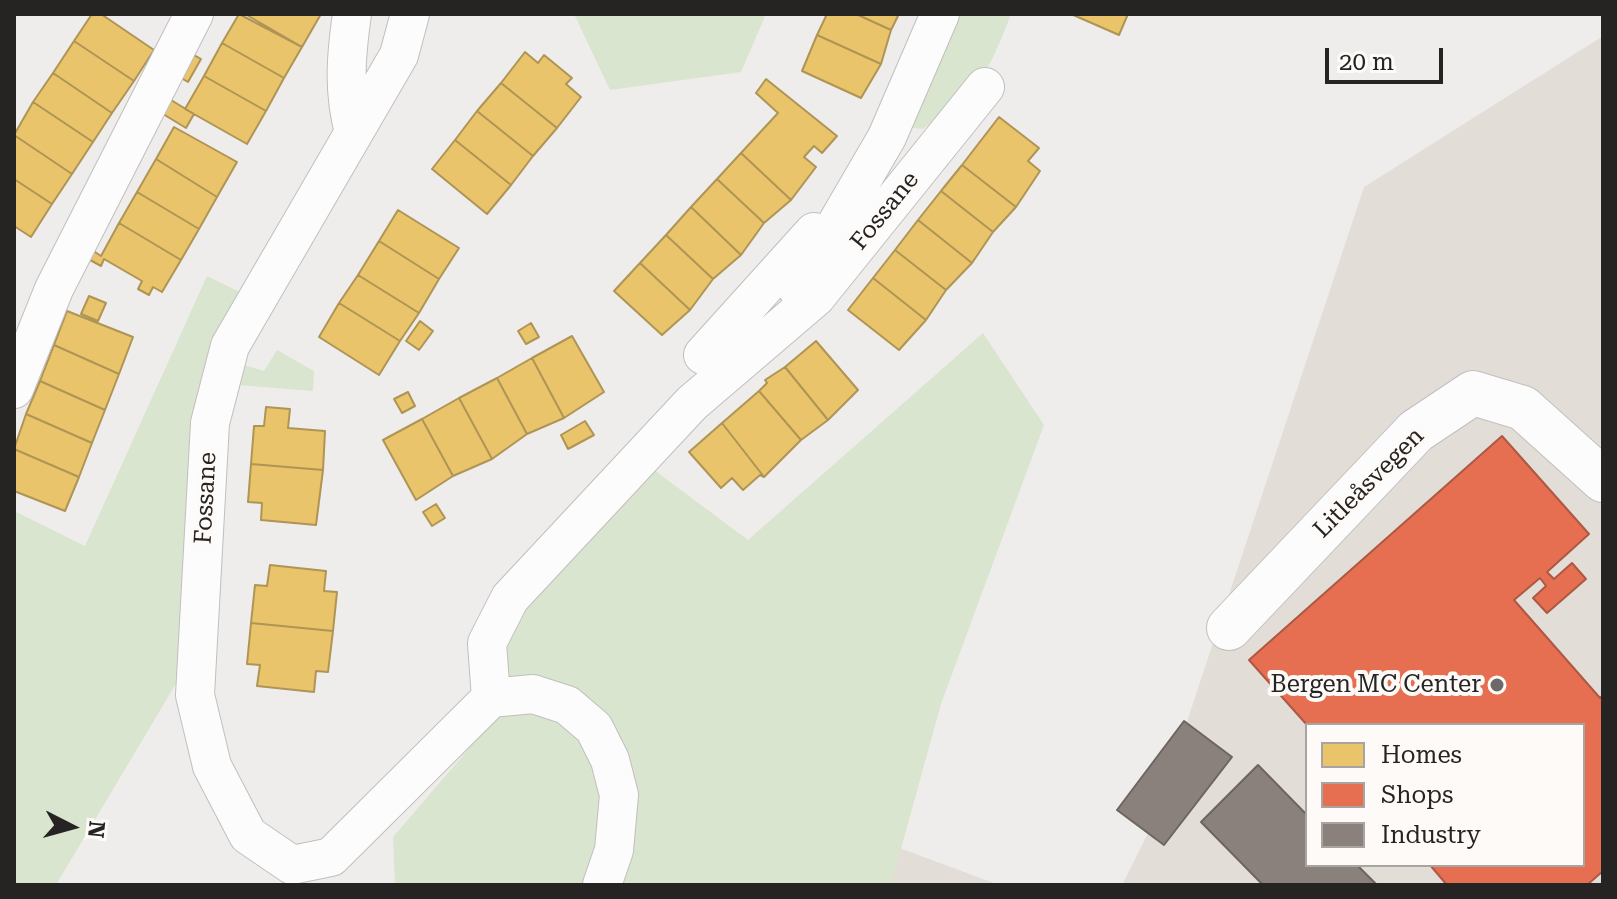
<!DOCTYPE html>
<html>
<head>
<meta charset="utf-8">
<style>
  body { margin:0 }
  #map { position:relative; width:1617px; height:899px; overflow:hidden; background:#efedeb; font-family:"Roboto Serif",serif }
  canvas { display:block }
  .frame { position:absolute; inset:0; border:16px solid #252423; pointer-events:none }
  .legend { position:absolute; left:1305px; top:723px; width:280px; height:144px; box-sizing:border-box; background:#fdfaf7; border:2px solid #a7a4a2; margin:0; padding:10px 14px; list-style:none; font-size:24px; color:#252423 }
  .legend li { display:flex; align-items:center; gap:16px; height:40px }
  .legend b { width:40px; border:2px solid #a7a4a2 }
  .north { position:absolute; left:32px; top:787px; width:80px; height:80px; -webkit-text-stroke:6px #fdfaf7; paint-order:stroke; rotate:96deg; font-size:22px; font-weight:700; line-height:32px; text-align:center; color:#252423 }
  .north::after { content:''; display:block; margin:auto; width:28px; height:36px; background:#252423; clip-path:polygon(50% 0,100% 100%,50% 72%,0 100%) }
  .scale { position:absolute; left:1325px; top:48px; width:118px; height:36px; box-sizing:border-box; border:4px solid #252423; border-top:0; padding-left:10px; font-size:24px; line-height:28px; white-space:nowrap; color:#252423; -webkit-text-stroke:6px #fdfaf7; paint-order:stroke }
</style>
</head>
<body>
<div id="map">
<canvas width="1617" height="899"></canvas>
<div class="frame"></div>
<ul class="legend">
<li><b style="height:22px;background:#e9c46a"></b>Homes</li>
<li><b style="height:22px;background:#e76f51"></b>Shops</li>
<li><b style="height:22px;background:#8a817c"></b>Industry</li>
</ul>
<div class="north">N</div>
<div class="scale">20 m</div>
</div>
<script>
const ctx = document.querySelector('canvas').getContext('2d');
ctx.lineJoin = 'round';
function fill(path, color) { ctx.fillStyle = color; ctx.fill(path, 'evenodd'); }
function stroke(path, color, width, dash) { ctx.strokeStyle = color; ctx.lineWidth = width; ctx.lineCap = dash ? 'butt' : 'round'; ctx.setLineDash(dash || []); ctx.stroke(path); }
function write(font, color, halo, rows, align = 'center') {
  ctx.font = font + ' "Roboto Serif",serif'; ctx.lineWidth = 8; ctx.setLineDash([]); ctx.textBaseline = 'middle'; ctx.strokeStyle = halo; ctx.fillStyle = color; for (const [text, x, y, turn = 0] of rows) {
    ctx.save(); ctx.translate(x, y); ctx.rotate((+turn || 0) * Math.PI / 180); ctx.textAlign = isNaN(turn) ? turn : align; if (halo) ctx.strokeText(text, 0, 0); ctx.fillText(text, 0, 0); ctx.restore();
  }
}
fill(new Path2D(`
  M1603,36V885H1122L1154,821L1364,187ZM1307,725H1583V865H1307Z
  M889,844L999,885H857Z`), '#e3ddd7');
fill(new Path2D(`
  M574,14H766L741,72L610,90Z
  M953,14H1011C986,80 979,87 923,129L904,127Z
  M207,276L246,295L215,420L205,635L56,885H14V511L85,546Z
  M983,333L1044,425L941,704L891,885H395L393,837L497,716L492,614L638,458L748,540Z
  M277,350L314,371L313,391L237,385L244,365L264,371Z`), '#d9e5ce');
const homes = new Path2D(`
  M92,14H101L154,50L134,81L74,41Z
  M239,14L302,47L284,78L222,43Z
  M245,14H321L302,47Z
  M827,14H856L891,30L881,64L817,35Z
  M856,14H899L891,30Z
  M1071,14H1128L1119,35Z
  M817,35L881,64L861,98L802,71Z
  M74,41L134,81L112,113L53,73Z
  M222,43L284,78L266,111L204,76Z
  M525,52L538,63L544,55L572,78L566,84L581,97L557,128L501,83Z
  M194,55L201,59L188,82L181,78Z
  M53,73L112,113L93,142L33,102Z
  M204,76L266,111L247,144L185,109Z
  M766,79L837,136L822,153L814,146L804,157L816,167L791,200L741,153L778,113L756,93Z
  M501,83L557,128L533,156L477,111Z
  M171,100L194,114L186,128L163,114Z
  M33,102L93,142L72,174L14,135Z
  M477,111L533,156L511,185L455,140Z
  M999,117L1039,148L1028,161L1040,171L1016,207L962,165Z
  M174,127L237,162L217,197L156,159Z
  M14,135L72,174L52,204L14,179Z
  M455,140L511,185L487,214L432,169Z
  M741,153L791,200L764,223L717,179Z
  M156,159L217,197L199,229L137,192Z
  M962,165L1016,207L993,232L941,191Z
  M14,179L52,204L31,237L14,226Z
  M717,179L764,223L741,255L691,207Z
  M941,191L993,232L972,263L918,220Z
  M137,192L199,229L181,260L119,223Z
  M691,207L741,255L713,279L666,235Z
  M398,210L459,248L439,279L379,241Z
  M918,220L972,263L946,290L895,250Z
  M119,223L181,260L162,292L153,287L149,295L138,289L142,281L104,259L101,266L81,255L92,250L101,256Z
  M666,235L713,279L690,310L640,263Z
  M379,241L439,279L419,313L358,275Z
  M895,250L946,290L926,320L873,278Z
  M640,263L690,310L662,335L614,291Z
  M358,275L419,313L400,341L339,303Z
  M873,278L926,320L899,350L848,310Z
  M89,296L106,303L98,321L81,314Z
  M339,303L400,341L379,375L319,337Z
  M67,311L133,337L119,374L54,345Z
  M420,321L433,331L419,350L406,341Z
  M531,323L539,337L526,344L518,331Z
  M572,336L604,392L564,418L532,358Z
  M816,341L858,390L828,420L785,367Z
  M54,345L119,374L105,410L40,381Z
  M532,358L564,418L527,434L497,378Z
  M785,367L828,420L801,440L759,391L767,383L765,380Z
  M497,378L527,434L492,459L459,398Z
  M40,381L105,410L92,443L26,414Z
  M759,391L801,440L764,477L722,423Z
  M408,392L415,406L402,413L394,399Z
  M459,398L492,459L453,476L422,419Z
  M266,407L290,409L288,428L325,431L323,470L251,464L254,426H264Z
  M26,414L92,443L79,477L14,449Z
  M422,419L453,476L416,500L383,440Z
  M585,421L594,435L568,449L561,435Z
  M722,423L764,477L760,475L743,490L732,478L721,488L689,452Z
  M14,449L79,477L65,511L14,491Z
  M251,464L323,470L316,525L261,520L262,503L248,502Z
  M436,504L445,518L432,526L423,512Z
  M270,565L326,571L324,591L337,592L333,631L251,623L255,585L267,586Z
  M251,623L333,631L328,672L316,671L314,692L257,686L260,665L247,664Z`);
fill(homes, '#e9c46a');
stroke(homes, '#ae9455', 2);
const shops = new Path2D(`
  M1502,436L1589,534L1547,572L1554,579L1572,563L1586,579L1547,613L1533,598L1546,586L1540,578L1514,600L1600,698L1603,695V871L1587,885H1447L1430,865H1583V725H1307L1249,660Z`);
fill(shops, '#e76f51');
stroke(shops, '#ad5843', 2);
const industry = new Path2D(`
  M1184,721L1232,757L1164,845L1117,810Z
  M1258,765L1307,815V865H1357L1377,885H1263L1201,822Z`);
fill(industry, '#8a817c');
stroke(industry, '#6c6561', 2);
const street = new Path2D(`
  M352,14C346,56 343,91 354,132
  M410,14L399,55L230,346L210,423L195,695L212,766L248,835L292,865L331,857L491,698L533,694L567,705L594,728L610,760L619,795L614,850L602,885
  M798,290L887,137L940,14
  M703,355L814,232
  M14,389L54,289L194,14
  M491,698L487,643L510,598L692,403L816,297L985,87`);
const secondary = new Path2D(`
  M1229,628L1416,431L1473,393L1523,408L1603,480`);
stroke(street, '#c1bfbe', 40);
stroke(secondary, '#c1bfbe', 46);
stroke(street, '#fdfcfc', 38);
stroke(secondary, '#fdfcfc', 44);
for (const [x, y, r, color] of [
  [1497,685,8,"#6c6a69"]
]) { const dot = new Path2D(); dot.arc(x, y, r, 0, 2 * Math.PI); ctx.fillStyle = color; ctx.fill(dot); stroke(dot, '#fdfaf7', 3); }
write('24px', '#252423', '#fdfaf7', [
  ["Fossane",885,211,-51],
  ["Litleåsvegen",1369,483,-45],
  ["Fossane",206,498,-87]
]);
write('24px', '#252423', '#fdfaf7', [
  ["Bergen MC Center",1481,685]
], 'right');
</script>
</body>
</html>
